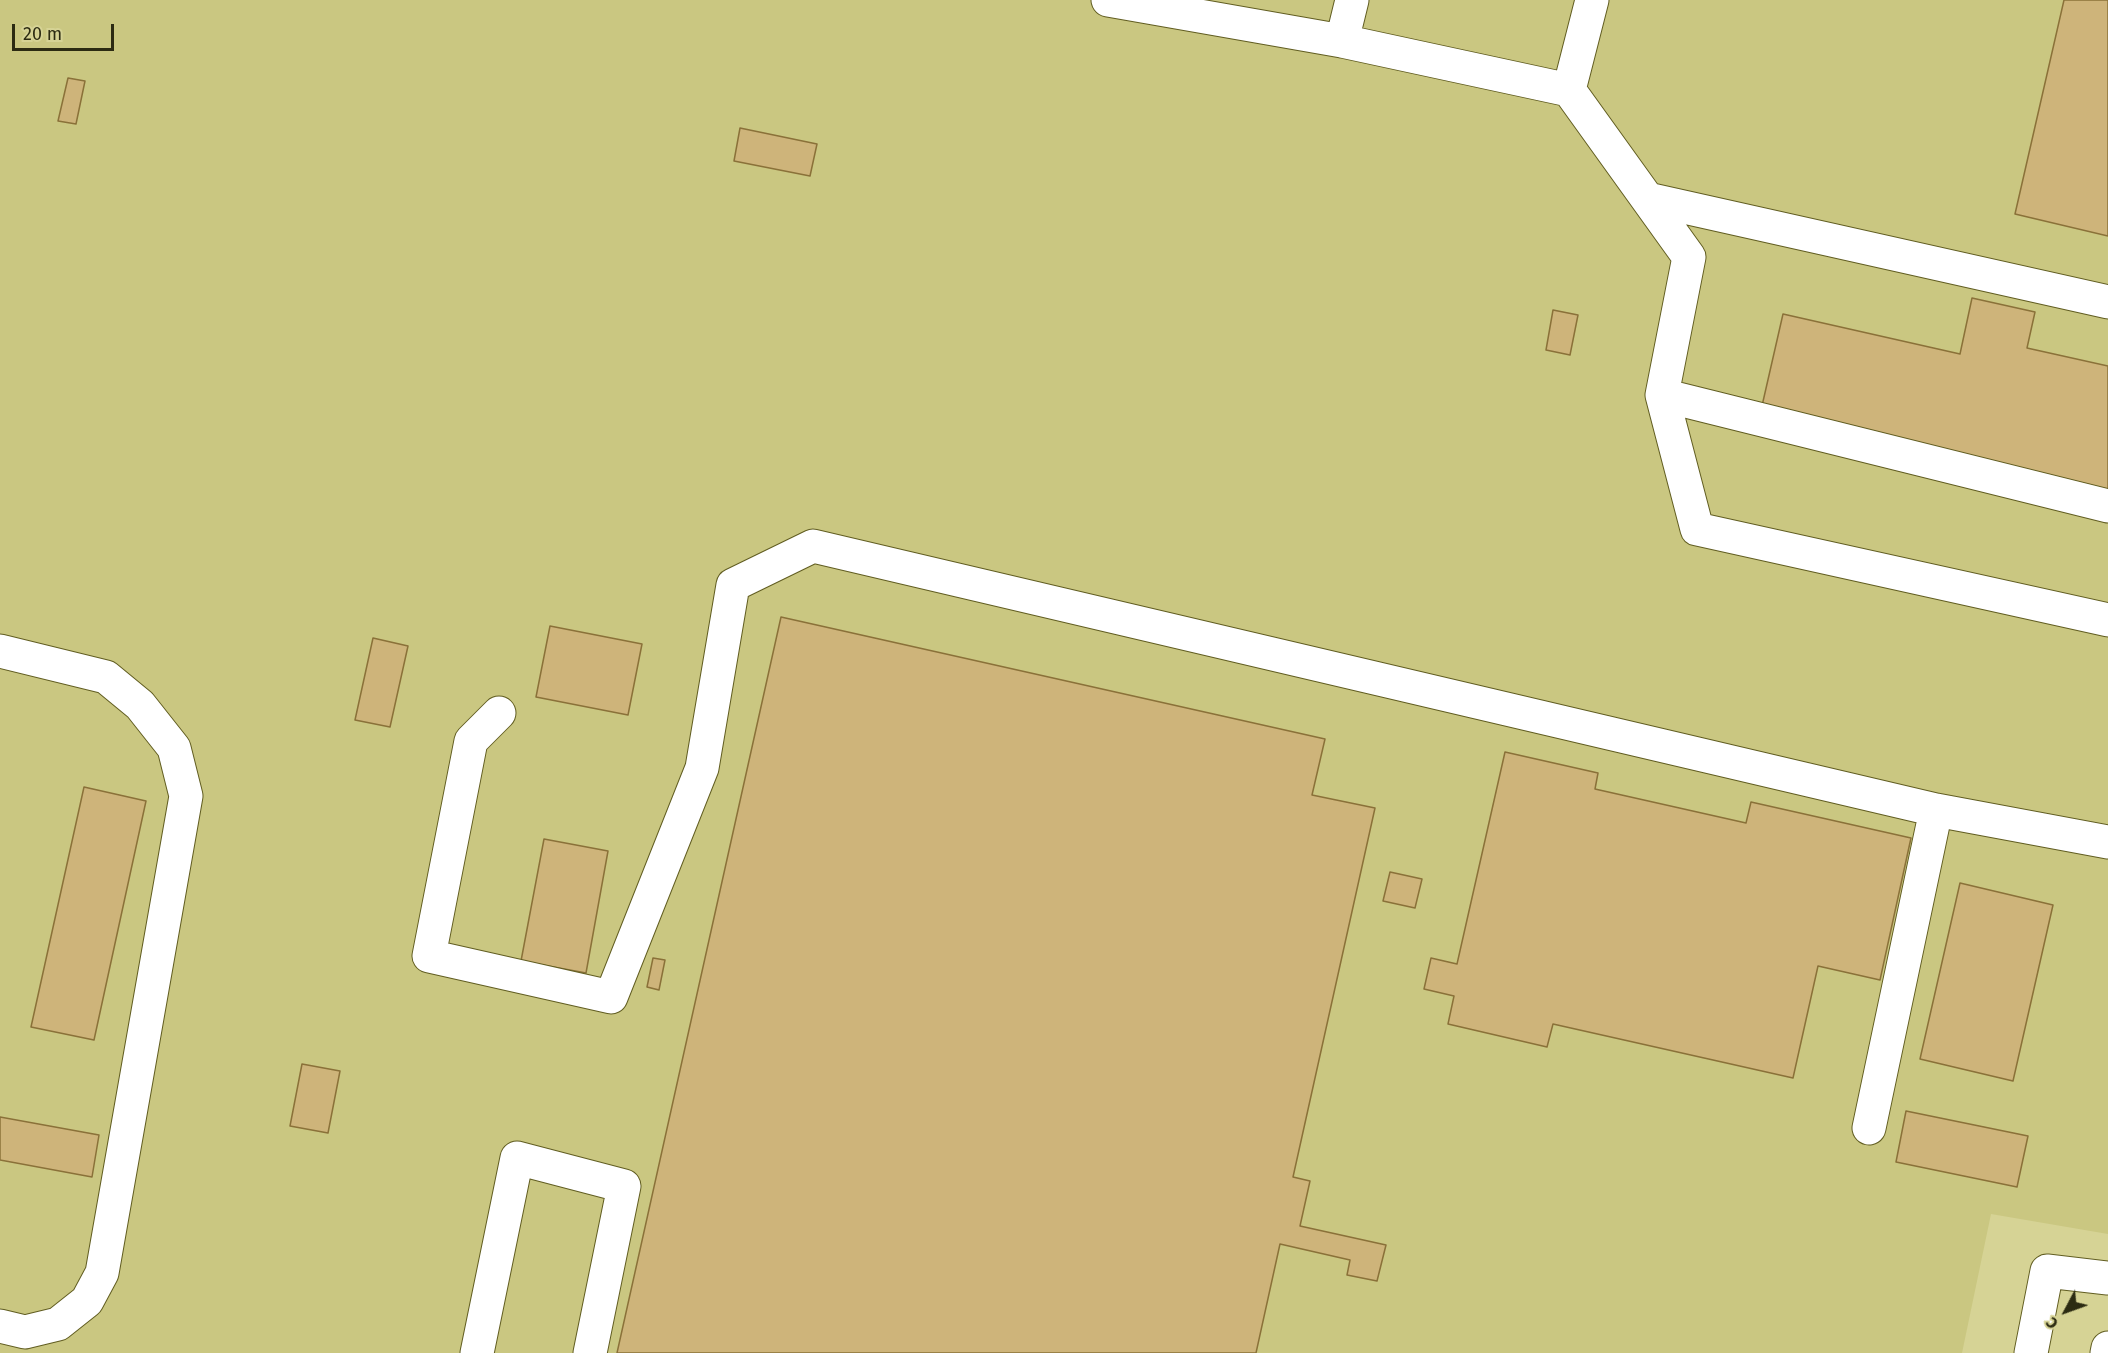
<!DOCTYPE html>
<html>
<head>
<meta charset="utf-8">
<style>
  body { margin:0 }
  #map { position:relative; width:2108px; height:1353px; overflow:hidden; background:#d6d395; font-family:"Fira Sans",sans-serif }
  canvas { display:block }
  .north { position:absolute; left:2036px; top:1281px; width:60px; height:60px; -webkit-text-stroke:4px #d6d395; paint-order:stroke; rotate:229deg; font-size:16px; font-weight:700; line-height:24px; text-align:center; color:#2c2b12 }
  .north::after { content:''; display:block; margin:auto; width:21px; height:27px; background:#2c2b12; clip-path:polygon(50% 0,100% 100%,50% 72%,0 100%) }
  .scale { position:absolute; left:12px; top:24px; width:102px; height:27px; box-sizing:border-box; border:3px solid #2c2b12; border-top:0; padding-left:8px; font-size:18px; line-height:21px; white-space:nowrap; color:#2c2b12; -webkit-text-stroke:4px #d6d395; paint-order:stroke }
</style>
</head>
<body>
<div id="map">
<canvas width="2108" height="1353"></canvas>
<div class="north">С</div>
<div class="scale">20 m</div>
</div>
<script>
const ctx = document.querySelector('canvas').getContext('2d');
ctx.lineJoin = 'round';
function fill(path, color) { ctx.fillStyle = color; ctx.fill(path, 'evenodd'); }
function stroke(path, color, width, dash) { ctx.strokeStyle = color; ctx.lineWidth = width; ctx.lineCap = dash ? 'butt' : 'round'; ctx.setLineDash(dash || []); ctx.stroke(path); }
fill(new Path2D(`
  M0,0H2108V1234L1991,1214L1962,1353H0Z`), '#cac781');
const building = new Path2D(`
  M2064,0H2108V236L2015,214Z
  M68,78L85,81L76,124L58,121Z
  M740,128L817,144L810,176L734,161Z
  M1972,298L2035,312L2027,348L2108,366V496L1759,419L1783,314L1960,354Z
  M1553,310L1578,315L1570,355L1546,350Z
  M781,617L1325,739L1312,795L1375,808L1293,1177L1310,1181L1300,1226L1386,1245L1377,1281L1347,1275L1350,1260L1280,1244L1256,1353H617Z
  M550,626L642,644L628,715L536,697Z
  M373,638L408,646L390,727L355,720Z
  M1505,752L1598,773L1595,789L1746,823L1751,802L1911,838L1880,980L1818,966L1793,1078L1553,1024L1547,1047L1448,1024L1454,996L1424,989L1431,958L1457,964Z
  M84,787L146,801L94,1040L31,1027Z
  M544,839L608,851L586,973L521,961Z
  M1390,872L1422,879L1415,908L1383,901Z
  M1960,883L2053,905L2013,1081L1920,1059Z
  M653,958L665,960L659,990L647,987Z
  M302,1064L340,1071L328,1133L290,1126Z
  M1906,1111L2028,1136L2017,1187L1896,1162Z
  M0,1117L99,1135L92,1177L0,1160Z`);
fill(building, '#ceb47a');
stroke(building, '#8a7139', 1.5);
const minor = new Path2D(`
  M1108,0L1342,41L1569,90L1592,0
  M1342,41L1352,0
  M1569,90L1689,257L1662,395L2108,506
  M1648,199L2108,302
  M1662,395L1697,529L2108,620
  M0,651L106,677L140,705L174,748L186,796L102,1273L87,1301L58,1324L25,1332L0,1326
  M499,713L471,741L429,956L611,997L702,768L733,585L813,546L1936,810
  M1869,1128L1936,810L2108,842
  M477,1353L517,1158L624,1186L590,1353
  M2031,1353L2047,1271L2108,1278
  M2107,1353L2108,1348`);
stroke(minor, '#615d21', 35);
stroke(minor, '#fff', 33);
</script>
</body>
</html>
